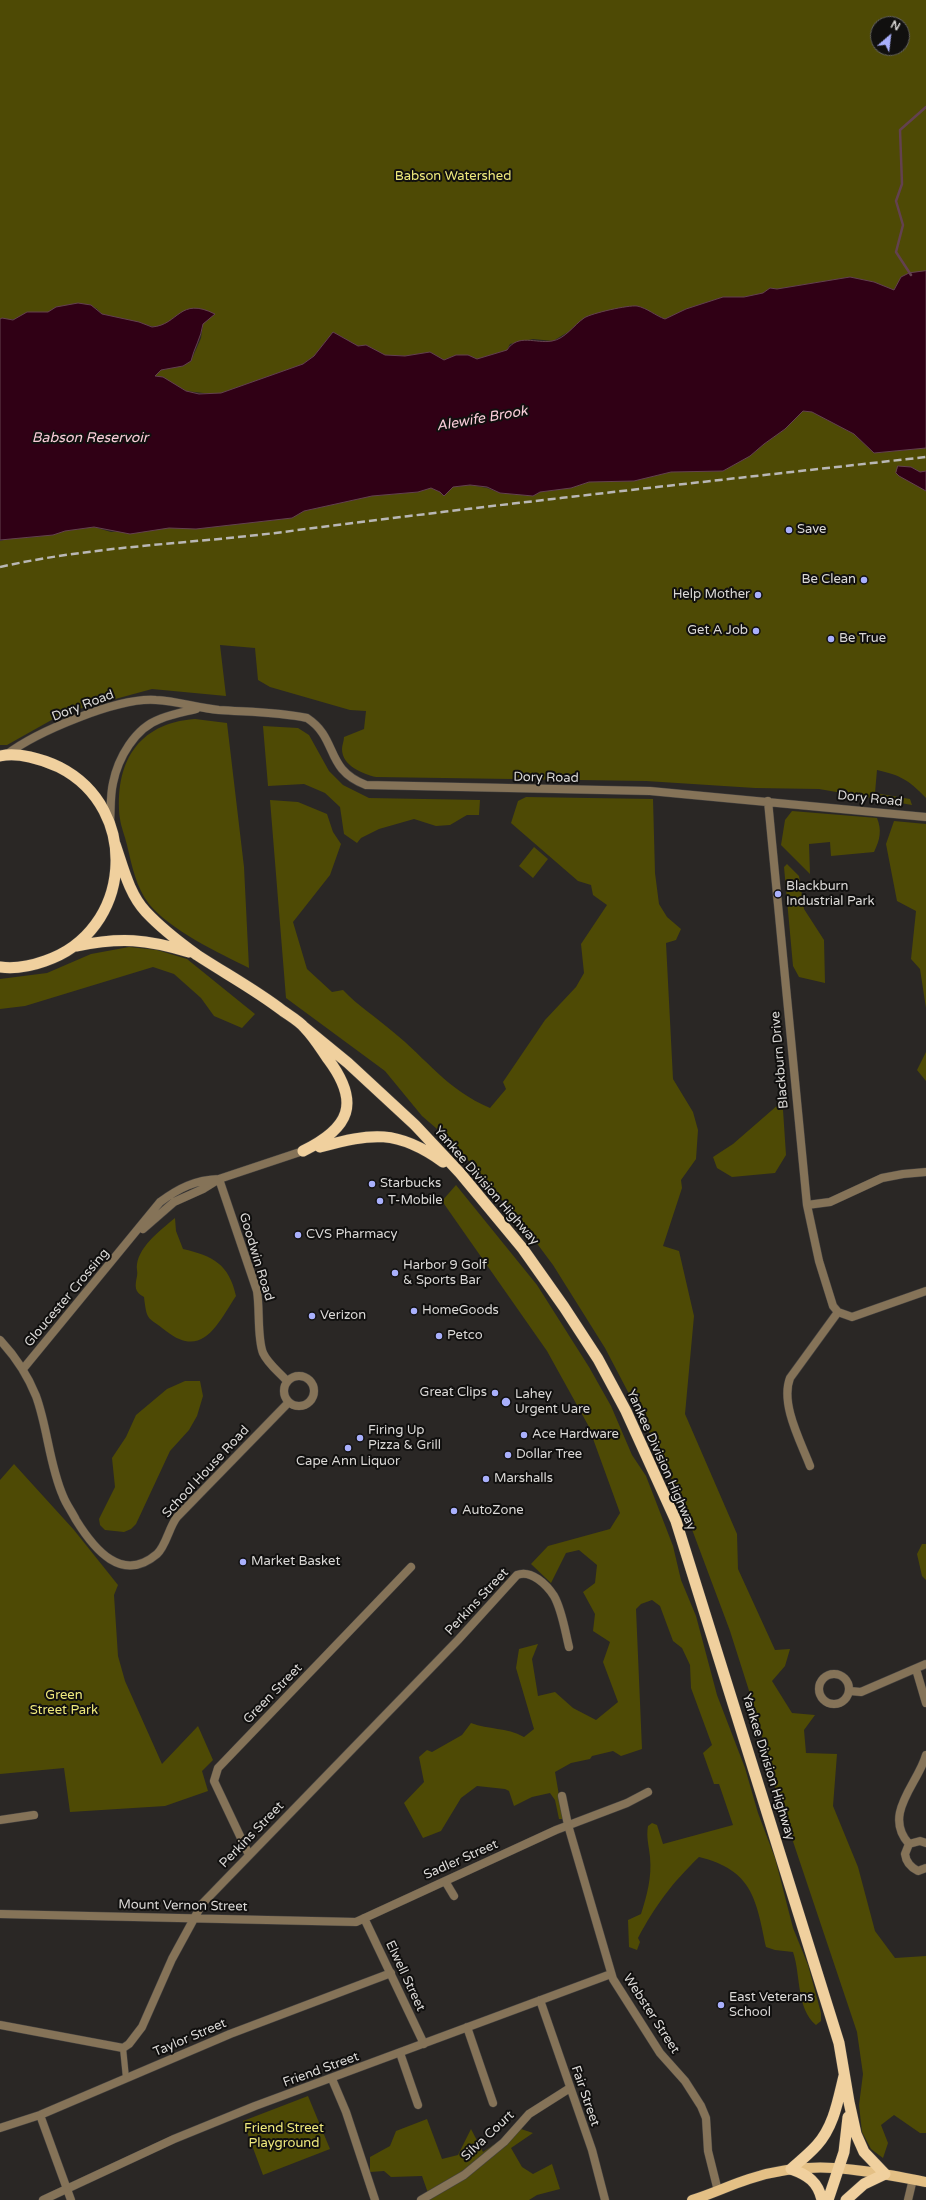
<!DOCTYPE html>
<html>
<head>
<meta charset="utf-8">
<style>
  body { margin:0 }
  #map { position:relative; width:926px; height:2200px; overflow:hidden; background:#2a2725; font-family:"Varela Round",sans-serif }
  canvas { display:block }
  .north { position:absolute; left:870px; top:16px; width:40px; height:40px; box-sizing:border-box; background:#11100f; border:1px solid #62605f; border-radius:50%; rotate:28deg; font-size:11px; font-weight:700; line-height:16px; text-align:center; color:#dbd9d7 }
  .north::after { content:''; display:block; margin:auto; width:14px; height:18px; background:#a9b0fc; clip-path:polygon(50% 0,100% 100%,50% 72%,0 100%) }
</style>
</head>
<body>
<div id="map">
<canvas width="926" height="2200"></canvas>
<div class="north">N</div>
</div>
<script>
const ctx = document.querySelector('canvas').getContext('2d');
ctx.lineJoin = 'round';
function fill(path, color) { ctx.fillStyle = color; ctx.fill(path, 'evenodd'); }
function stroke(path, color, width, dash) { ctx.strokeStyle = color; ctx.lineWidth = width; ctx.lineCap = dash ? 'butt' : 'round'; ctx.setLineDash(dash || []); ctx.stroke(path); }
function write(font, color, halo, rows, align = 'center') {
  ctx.font = font + ' "Varela Round",sans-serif'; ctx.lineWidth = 4; ctx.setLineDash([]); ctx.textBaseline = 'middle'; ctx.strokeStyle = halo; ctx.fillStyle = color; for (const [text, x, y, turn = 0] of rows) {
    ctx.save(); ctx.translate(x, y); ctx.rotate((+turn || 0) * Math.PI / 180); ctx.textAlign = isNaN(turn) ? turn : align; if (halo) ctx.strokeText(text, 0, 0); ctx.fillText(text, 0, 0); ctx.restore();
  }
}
fill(new Path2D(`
  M0,0H926V271L909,273L901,277L894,290L874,282L850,277L777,289L770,288L763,293L744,297H723L686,309L665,319L638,306L628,307L588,316L573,329L553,341L533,339L510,344L507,350L477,359L468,355L453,356L444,360L430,352L405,356L385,355L366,345L358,346L333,332L314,356L303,364L221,393L212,394L186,391L163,378L155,376L161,370L183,366L191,361L201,338L203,324L211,316L159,328L102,314L96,308L0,321ZM878,24H902V48H878Z
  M803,411L812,412L854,434L874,453L926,448V471L920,472L911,467L904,468L926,491V798C909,780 900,775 877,770L875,793L910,799L912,805L819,789L755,788L646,781L376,777C363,774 342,766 342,749C342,745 344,741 344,737L364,729L366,711L350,710L270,687L258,680L255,648L220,645L226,696L152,689L64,713L7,745H0V541L12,538L37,537L65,531L94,527L111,532L203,525V528L292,518L304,511L372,496L418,492L431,488L440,492L442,495L453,487L470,485L487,488L500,493L533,496L540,492L571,488L589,482L634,481L671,472L723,471L750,456L764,444L785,429Z
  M195,719L227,723L244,867L249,968C219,953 170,930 149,904C136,887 132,866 127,845C125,836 121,827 120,819C114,764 137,723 195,719Z
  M263,726L298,728L309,735L329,771L343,785L369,798L480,800L479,815H467L450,825L436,826L414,819L379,829L361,838L357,843L344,834L340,807L325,793L304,784L268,786Z
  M526,797L653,799L655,873L659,904L667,917L681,929L676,940L666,943L673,1079L693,1112L698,1130L696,1159L681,1180L682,1188L663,1246L679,1251L694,1316L685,1414L737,1534L738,1569L775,1650L790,1649L785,1666L772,1681L792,1713L815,1715L804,1730L806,1753L837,1754L833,1806L858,1867L875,1931L895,1958L926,1956V2133H920L894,2115L881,2125L888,2143L883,2158L871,2149L862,2132L859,2105L863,2074L857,2032L770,1773L759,1722L730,1631L684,1508L660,1453L605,1348L553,1265L515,1214L485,1182L458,1147L422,1116L385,1071L286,998L270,800L298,802L327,814L333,832L341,844L330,875L293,922L307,969L332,992L343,990C358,1006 376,1017 392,1031C428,1060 446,1089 490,1108L506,1089L503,1082L545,1020L576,987L584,973L581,944L607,905L593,895L591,885L578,881L511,823L518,801Z
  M792,811L877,818C882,830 880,840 874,852L831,856L830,842L809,844L810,874L781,845L785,820Z
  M894,821L926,824V1008L920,969L911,959L916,911L897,901L886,844Z
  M534,847L548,859L533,878L519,866Z
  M787,864L799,876L804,909L824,940L825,983L799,977L793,966L784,867Z
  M129,947L157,950L187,959L255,1014L242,1028L214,1016L201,998L174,974L153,967L25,1006L0,1009V979L47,973L91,954Z
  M926,1052V1081L917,1070Z
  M779,1104L783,1110L786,1155L775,1173L732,1177L717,1168L713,1157L733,1144Z
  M456,1185L537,1285L589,1367L611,1406L632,1455L646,1476L673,1546L681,1580L696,1616L717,1695L745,1768L758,1813L775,1858L793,1928L808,1965L821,2013V2021L816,2025C796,2008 801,1975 793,1952L775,1950L766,1947C756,1898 752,1870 699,1857C672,1883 655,1906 638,1938L640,1942L637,1950L629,1947L628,1920L641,1914C647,1895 652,1877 650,1857C649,1846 646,1837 648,1826L652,1823L657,1825L663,1844L733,1825L719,1784H714L703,1753L712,1745L691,1688L690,1665L682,1648L673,1641L660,1606L652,1600L641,1604L636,1609L642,1749L621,1756L613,1751L592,1756L590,1759L571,1763L555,1772L563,1819H559L555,1800L550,1793L532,1797L514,1806L509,1791L505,1789L477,1786L461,1798L441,1831L423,1838L404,1803L424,1782L419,1757L427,1750L432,1752L462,1735L471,1723C489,1730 506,1727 524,1737L534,1729L516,1668L519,1649L538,1644L532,1659L538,1696L555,1692L573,1708L596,1720L618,1702L603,1662L610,1642L593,1631L595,1614L583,1592L595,1583L597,1565L579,1550L566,1553L551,1583L531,1564L548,1546L610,1529L620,1513L588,1425L547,1351L442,1201Z
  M175,1218L176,1231L183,1249C213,1256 229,1264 236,1296C218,1323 203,1360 166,1331C148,1316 147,1323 144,1297C134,1292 135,1286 137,1276C138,1272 136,1268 137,1264C140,1245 162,1229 175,1218Z
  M185,1381H200L203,1396L197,1416L189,1430L170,1451L136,1524L131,1529L124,1532L105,1530L100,1525L99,1519L115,1487L112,1458L126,1437L136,1415L167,1389Z
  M14,1464L74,1530L118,1585L114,1595L118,1656L125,1681L162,1764L198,1726L213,1760L202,1771L208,1791L165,1806L70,1812L64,1768L0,1774V1480Z
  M922,1544H926V1580L922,1576L917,1554Z
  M308,2096L330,2149L263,2175L243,2121Z
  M427,2119L442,2159L458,2155L471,2129L483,2152L518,2128L533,2133L511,2148L522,2167L533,2174L552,2164L560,2189L537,2195L529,2200H418L428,2193L422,2176L391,2177L384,2171L370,2172V2157L390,2146L396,2131Z`), '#4e4a05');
const water = new Path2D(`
  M926,271V448L874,453L854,434L812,412L803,411L785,429L764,444L750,456L723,471L671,472L634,481L589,482L571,488L540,492L533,496L500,493L487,487L470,485L453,487L444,496L440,492L431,488L418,492L372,496L304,511L292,518L196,529L169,528L130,534L94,527L65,531L53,535L0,540V319L2,318L13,320L27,312H48L56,307L78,303L91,305L102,314L139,322L152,327C179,325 179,296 215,314L203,324C201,338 194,348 191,361L183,366L161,370L155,376L163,377L186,391L199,394L221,393L303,364L314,356L333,332L358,346L366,345L385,355L405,356L430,352L444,360L456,355H468L477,359L507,350C518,333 536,344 552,341C565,339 574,325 584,318C592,313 628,305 637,306C647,308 656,316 665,319L686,309L723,297H744L763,293L770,288L777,289L850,277L874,282L894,290L901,277L909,273Z
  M898,466L911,467L920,472L926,471V491L899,476L896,473Z`);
fill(water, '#300015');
stroke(water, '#63414f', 1);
stroke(new Path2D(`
  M911,275L896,252L903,225L896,201L902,184L900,130L926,107`), '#63414f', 2.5);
const pedestrian = new Path2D(`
  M123,2048L126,2078`);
const minor = new Path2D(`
  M6,755C36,732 118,697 156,700C177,701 198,708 219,710C248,712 279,712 307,718C339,739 324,769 366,785L650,791L926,817
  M768,801L807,1205L819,1261L833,1306L838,1312L852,1317L926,1291
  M110,823C111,810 110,796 113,783C118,758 135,728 160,719C172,714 184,712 196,709
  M219,1179L257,1291C260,1309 257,1338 263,1353C268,1364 279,1372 287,1381
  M807,1205L830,1202L882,1178L903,1174L926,1172
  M143,1229L174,1202L203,1189L219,1179L303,1151
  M0,1340C15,1356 28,1376 36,1396C48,1429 49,1464 63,1496C66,1504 72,1512 76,1520C94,1549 122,1584 157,1554C166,1546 169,1527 177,1517L289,1402
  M23,1369L160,1202C179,1188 195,1180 219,1179
  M284 1391a15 15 0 1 1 30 0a15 15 0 1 1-30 0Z
  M810,1466C801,1442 780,1404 790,1378L838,1312
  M916,1669L926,1703
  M819 1689a15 15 0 1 1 30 0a15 15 0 1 1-30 0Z
  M850,1691L861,1692L926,1664
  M562,1796L568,1825L613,1979L660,2053L685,2081L701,2106L706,2118L708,2151L718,2191
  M0,1820L34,1815
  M926,1843L920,1841L909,1844L905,1854C906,1862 910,1867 918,1871L926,1868
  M909,1844C882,1814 918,1784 926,1755
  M249,1855L214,1781L218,1768L411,1567
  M445,1881L454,1896
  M0,1914L356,1922L556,1830L627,1803L648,1792
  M364,1918L424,2044
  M540,2000L592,2150L605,2200
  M0,2025L123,2048L129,2044L142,2027L172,1959L202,1904L458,1640L517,1575C531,1569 547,1585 554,1596C562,1610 565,1631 569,1647
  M467,2027L493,2103
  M400,2053L418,2105
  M332,2079L346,2112L375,2200
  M40,2115L71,2200
  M0,2128L40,2115L230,2034L391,1973
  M43,2200L174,2139L255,2106L611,1974
  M421,2200L464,2175L504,2142L529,2114L570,2088
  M908,2200L913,2179`);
const primary = new Path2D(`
  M692,2200C712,2194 730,2185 749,2179C811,2158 864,2170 926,2182`);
const trunk = new Path2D(`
  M0,756C18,752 42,759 59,767C142,809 132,932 45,961C31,966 15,969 0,967
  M115,844C123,867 129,894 146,912C161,928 179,942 197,955C226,974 256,990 283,1011C290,1016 299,1021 305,1028C314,1037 321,1049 328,1059C361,1103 350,1128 303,1151
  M76,946C121,937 146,939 189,952
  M304,1027L348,1063L415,1125L460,1173L523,1249L564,1307L598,1359L626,1411L676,1521L839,2043L849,2102L856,2134L864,2152L885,2174L864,2184L846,2200
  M320,1147C372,1133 397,1129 443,1162
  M822,2200C818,2182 808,2175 791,2169C800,2161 809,2154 817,2145C834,2126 838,2100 844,2076
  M828,2200L844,2152L848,2117`);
stroke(pedestrian, '#464341', 7);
stroke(minor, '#464341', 9);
stroke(primary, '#464341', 11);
stroke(trunk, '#464341', 12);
stroke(pedestrian, '#857358', 6);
stroke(minor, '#857358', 8);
stroke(primary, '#e4c085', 10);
stroke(trunk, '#f0d09e', 11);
stroke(new Path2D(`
  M0,567C93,546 189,544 283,532C497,504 712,481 926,457`), '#b9b7b5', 2.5, [8, 4]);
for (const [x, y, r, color] of [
  [789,530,4,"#a9b0fc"],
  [864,580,4,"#a9b0fc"],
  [758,595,4,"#a9b0fc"],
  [756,631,4,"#a9b0fc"],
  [831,639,4,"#a9b0fc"],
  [778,894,4,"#a9b0fc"],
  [372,1184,4,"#a9b0fc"],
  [380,1201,4,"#a9b0fc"],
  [298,1235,4,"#a9b0fc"],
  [395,1273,4,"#a9b0fc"],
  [414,1311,4,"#a9b0fc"],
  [312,1316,4,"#a9b0fc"],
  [439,1336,4,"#a9b0fc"],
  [495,1393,4,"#a9b0fc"],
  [506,1402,5,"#a9b0fc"],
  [524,1435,4,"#a9b0fc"],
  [360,1438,4,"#a9b0fc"],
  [348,1448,4,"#a9b0fc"],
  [508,1455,4,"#a9b0fc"],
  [486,1479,4,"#a9b0fc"],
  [454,1511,4,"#a9b0fc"],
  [243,1562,4,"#a9b0fc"],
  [721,2005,4,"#a9b0fc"]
]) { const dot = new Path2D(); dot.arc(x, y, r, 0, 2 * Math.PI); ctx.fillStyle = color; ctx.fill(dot); stroke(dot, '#11100f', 1.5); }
write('13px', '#efe97c', '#11100f', [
  ["Babson Watershed",453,177],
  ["Green",64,1696],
  ["Street Park",64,1711],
  ["Friend Street",284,2129],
  ["Playground",284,2144]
]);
write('13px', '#dbd9d7', '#11100f', [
  ["Save",797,530],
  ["Be Clean",856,580,"right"],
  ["Help Mother",750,595,"right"],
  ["Get A Job",748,631,"right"],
  ["Be True",839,639],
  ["Blackburn",786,887],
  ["Industrial Park",786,902],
  ["Starbucks",380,1184],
  ["T-Mobile",388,1201],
  ["CVS Pharmacy",306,1235],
  ["Harbor 9 Golf",403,1266],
  ["& Sports Bar",403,1281],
  ["HomeGoods",422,1311],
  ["Verizon",320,1316],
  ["Petco",447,1336],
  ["Great Clips",487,1393,"right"],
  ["Lahey",515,1395],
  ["Urgent Uare",515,1410],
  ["Firing Up",368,1431],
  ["Pizza & Grill",368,1446],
  ["Ace Hardware",532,1435],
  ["Dollar Tree",516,1455],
  ["Cape Ann Liquor",348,1462,"center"],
  ["Marshalls",494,1479],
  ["AutoZone",462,1511],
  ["Market Basket",251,1562],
  ["East Veterans",729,1998],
  ["School",729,2013]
], 'left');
write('13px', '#dbd9d7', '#11100f', [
  ["Dory Road",83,706,-21],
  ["Dory Road",546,778,1],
  ["Dory Road",870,799,6],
  ["Blackburn Drive",780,1060,-95],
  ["Yankee Division Highway",486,1186,49],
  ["Goodwin Road",256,1257,73],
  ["Gloucester Crossing",67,1298,-50],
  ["Yankee Division Highway",661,1460,66],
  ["School House Road",206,1472,-47],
  ["Perkins Street",477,1602,-47],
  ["Green Street",273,1694,-46],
  ["Yankee Division Highway",768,1767,73],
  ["Perkins Street",252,1835,-46],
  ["Sadler Street",461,1860,-24],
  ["Mount Vernon Street",183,1906,1],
  ["Elwell Street",405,1976,65],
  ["Webster Street",651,2014,57],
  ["Taylor Street",190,2038,-23],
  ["Friend Street",321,2070,-20],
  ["Fair Street",585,2096,71],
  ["Silva Court",488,2136,-43]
]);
write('italic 14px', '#f9cdd9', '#11100f', [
  ["Alewife Brook",482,419,-10],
  ["Babson Reservoir",90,438]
]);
</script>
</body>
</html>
